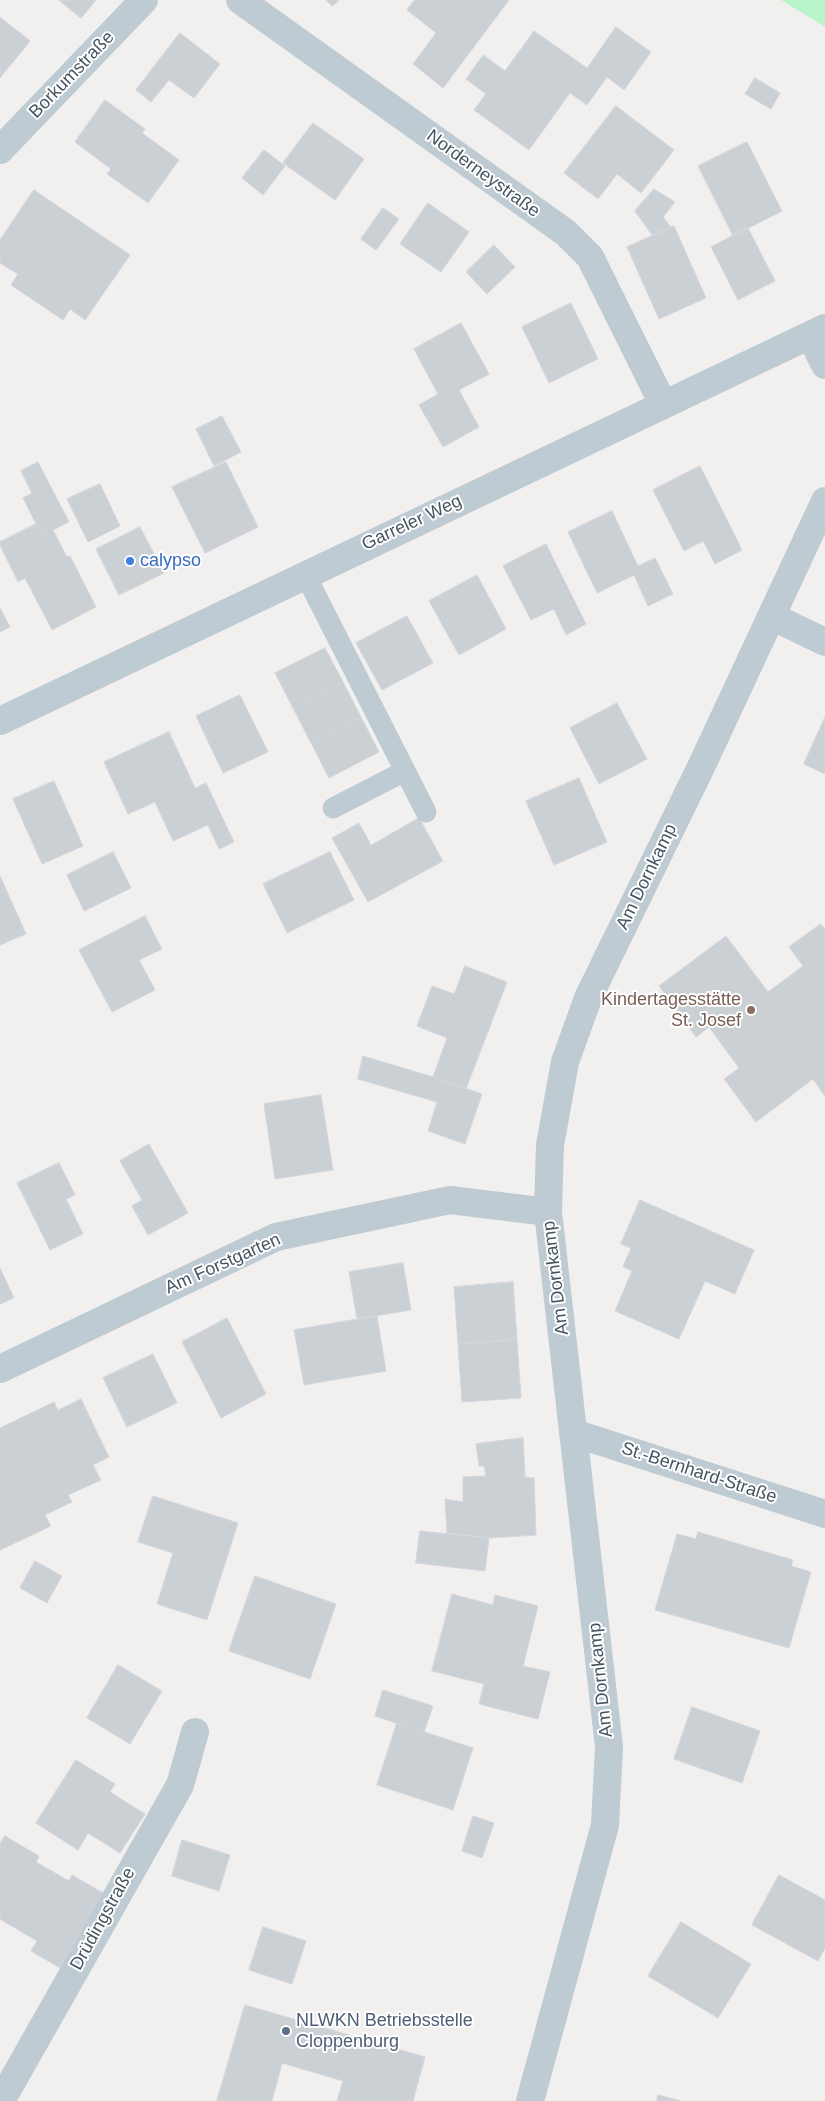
<!DOCTYPE html>
<html>
<head>
<meta charset="utf-8">
<style>
  body { margin:0 }
  canvas { display:block; background:#f2efef }
</style>
</head>
<body>
<canvas width="825" height="2101"></canvas>
<script>
const ctx = document.querySelector('canvas').getContext('2d');
ctx.lineJoin = 'round';
function fill(path, color) { ctx.fillStyle = color; ctx.fill(path, 'evenodd'); }
function stroke(path, color, width, dash) { ctx.strokeStyle = color; ctx.lineWidth = width; ctx.lineCap = dash ? 'butt' : 'round'; ctx.setLineDash(dash || []); ctx.stroke(path); }
function write(font, color, halo, rows, align = 'center') {
  ctx.font = font + ' Arial,sans-serif'; ctx.lineWidth = 4; ctx.setLineDash([]); ctx.textBaseline = 'middle'; ctx.strokeStyle = halo; ctx.fillStyle = color; for (const [text, x, y, turn = 0] of rows) {
    ctx.save(); ctx.translate(x, y); ctx.rotate((+turn || 0) * Math.PI / 180); ctx.textAlign = isNaN(turn) ? turn : align; if (halo) ctx.strokeText(text, 0, 0); ctx.fillText(text, 0, 0); ctx.restore();
  }
}
fill(new Path2D(`
  M781,0H825V27Z`), '#b9f4cb');
const building = new Path2D(`
  M59,0H96L81,18Z
  M326,0H339L333,6Z
  M415,0H509L443,88L413,64L436,33L407,10Z
  M0,17L30,41L0,78Z
  M616,27L651,52L624,90L607,77L587,105L570,93L529,150L474,110L486,94L466,79L483,55L505,71L534,31L587,68Z
  M180,33L220,64L194,98L169,80L151,102L136,90Z
  M755,78L780,93L771,109L745,94Z
  M105,100L145,129L142,133L179,160L148,203L107,174L111,169L75,142Z
  M616,106L674,150L641,193L617,174L598,199L564,173Z
  M313,123L364,159L335,200L283,163Z
  M747,142L782,211L733,236L698,166Z
  M264,150L285,166L263,195L242,178Z
  M654,189L675,202L663,217L671,227L652,235L635,211Z
  M34,190L130,255L85,320L70,309L63,320L11,285L18,274L0,263V240Z
  M428,203L469,232L441,272L400,244Z
  M383,208L399,219L376,250L361,239Z
  M674,226L706,298L659,319L627,247Z
  M748,228L775,281L738,300L711,247Z
  M494,245L515,267L487,294L466,272Z
  M571,303L598,359L549,383L522,327Z
  M461,323L489,374L459,390L479,427L443,447L419,405L438,394L414,349Z
  M222,416L241,452L214,466L196,429Z
  M38,462L69,522L53,530L51,526L40,532L23,498L32,493L21,471Z
  M226,462L258,527L205,553L172,487Z
  M700,466L742,550L715,564L703,541L684,551L653,490Z
  M100,484L120,526L88,542L67,499Z
  M612,511L638,566L655,558L673,594L648,606L634,575L597,593L568,532Z
  M36,524L40,532L51,526L67,557L70,556L96,607L52,630L25,578L18,582L0,545V542Z
  M140,527L164,573L119,595L96,549Z
  M546,544L586,624L566,635L554,609L531,620L503,566Z
  M477,575L506,629L459,655L429,601Z
  M0,608L10,627L0,632Z
  M407,616L433,663L382,690L356,643Z
  M325,648L343,682L293,708L275,673Z
  M343,682L361,717L311,743L293,708Z
  M240,695L268,752L223,773L196,716Z
  M617,703L647,759L599,784L570,728Z
  M361,717L379,752L329,778L311,743Z
  M825,717V774L804,764Z
  M169,732L195,788L206,783L234,842L219,849L208,825L173,841L155,802L128,814L104,762Z
  M579,778L607,842L554,865L526,801Z
  M54,781L83,846L42,864L13,799Z
  M419,818L443,861L368,902L332,838L359,823L371,845Z
  M113,852L131,888L84,911L67,875Z
  M330,852L354,900L287,933L263,884Z
  M0,876L26,934L0,945Z
  M145,916L162,949L139,960L155,990L112,1012L79,950Z
  M821,924L825,929V1096L813,1079L756,1122L724,1079L739,1068L709,1027L696,1037L659,986L726,936L768,992L803,966L789,947Z
  M465,966L507,982L466,1089L433,1077L447,1038L417,1026L432,986L454,994Z
  M363,1056L433,1077L482,1094L465,1144L428,1131L437,1102L358,1079Z
  M321,1095L333,1170L275,1179L264,1104Z
  M149,1144L188,1213L148,1235L132,1206L142,1200L120,1161Z
  M59,1163L75,1195L66,1199L83,1234L50,1250L17,1183Z
  M640,1200L754,1250L735,1294L705,1281L679,1339L615,1311L632,1271L623,1267L631,1248L621,1244Z
  M403,1263L411,1310L357,1319L349,1272Z
  M0,1268L14,1298L0,1304Z
  M513,1282L517,1340L458,1344L454,1287Z
  M377,1316L386,1371L304,1385L294,1330Z
  M227,1318L266,1394L221,1418L182,1342Z
  M517,1340L521,1398L462,1402L458,1344Z
  M153,1354L177,1403L127,1427L103,1378Z
  M81,1399L109,1457L93,1465L101,1480L68,1495L72,1502L45,1515L51,1526L0,1550V1428L54,1402L58,1410Z
  M523,1438L525,1477L534,1478L536,1535L489,1538L447,1533L445,1499L463,1502V1477L486,1476L484,1466H479L476,1444Z
  M153,1496L238,1523L207,1620L157,1604L173,1553L138,1542Z
  M420,1531L489,1538L485,1571L416,1563Z
  M698,1532L793,1560L791,1566L811,1572L789,1648L655,1610L677,1534L696,1539Z
  M35,1561L62,1576L47,1603L20,1588Z
  M255,1576L336,1604L310,1679L229,1651Z
  M452,1594L493,1605L495,1595L538,1606L523,1666L550,1672L538,1719L479,1704L484,1684L432,1671Z
  M118,1665L162,1691L130,1744L87,1718Z
  M383,1690L433,1706L424,1732L375,1716Z
  M692,1707L760,1731L742,1783L674,1759Z
  M397,1723L473,1748L453,1810L377,1785Z
  M76,1760L115,1784L110,1792L145,1814L120,1853L88,1833L78,1850L36,1823Z
  M473,1816L494,1823L482,1858L462,1851Z
  M5,1836L39,1856L36,1862L69,1881L72,1875L103,1893L60,1968L31,1951L37,1941L0,1919V1844Z
  M182,1840L230,1855L219,1891L172,1876Z
  M779,1875L825,1900V1948L818,1961L752,1925Z
  M681,1922L751,1964L718,2018L648,1976Z
  M263,1927L306,1941L292,1984L249,1970Z
  M245,2005L425,2057L413,2101H337L343,2081L282,2063L272,2101H217Z
  M658,2095L681,2101H657Z`);
fill(building, '#cbd0d5');
stroke(building, '#d3d6dc', 1);
stroke(new Path2D(`
  M305,574L426,812
  M333,808L405,771`), '#becbd3', 21);
stroke(new Path2D(`
  M240,0L566,233L590,257L663,404
  M0,150L144,0
  M810,335L825,365
  M773,617L825,642
  M0,721L825,328
  M0,1369L276,1237L450,1200L548,1212
  M574,1433L825,1514
  M1,2101L180,1785L195,1732
  M530,2101L605,1825L609,1747L548,1212L550,1145L565,1062L588,998L701,767L825,501`), '#becbd3', 28);
for (const [x, y, r, color] of [
  [130,561,5,"#3f7fe0"],
  [751,1010,5,"#8d6e63"],
  [286,2031,5,"#5c6f8a"]
]) { const dot = new Path2D(); dot.arc(x, y, r, 0, 2 * Math.PI); ctx.fillStyle = color; ctx.fill(dot); stroke(dot, '#fff', 2); }
write('18px', '#45555f', '#fff', [
  ["Borkumstraße",72,75,-46],
  ["Norderneystraße",483,174,36],
  ["Garreler Weg",412,523,-25],
  ["Am Dornkamp",647,877,-64],
  ["Am Forstgarten",223,1264,-24],
  ["Am Dornkamp",556,1278,-97],
  ["St.-Bernhard-Straße",699,1473,18],
  ["Am Dornkamp",601,1680,-96],
  ["Drüdingstraße",103,1919,-61]
]);
write('18px', '#366cbe', '#fff', [
  ["calypso",140,561]
], 'left');
write('18px', '#785e54', '#fff', [
  ["Kindertagesstätte",741,1000],
  ["St. Josef",741,1021]
], 'right');
write('18px', '#4e5e75', '#fff', [
  ["NLWKN Betriebsstelle",296,2021],
  ["Cloppenburg",296,2042]
], 'left');
</script>
</body>
</html>
